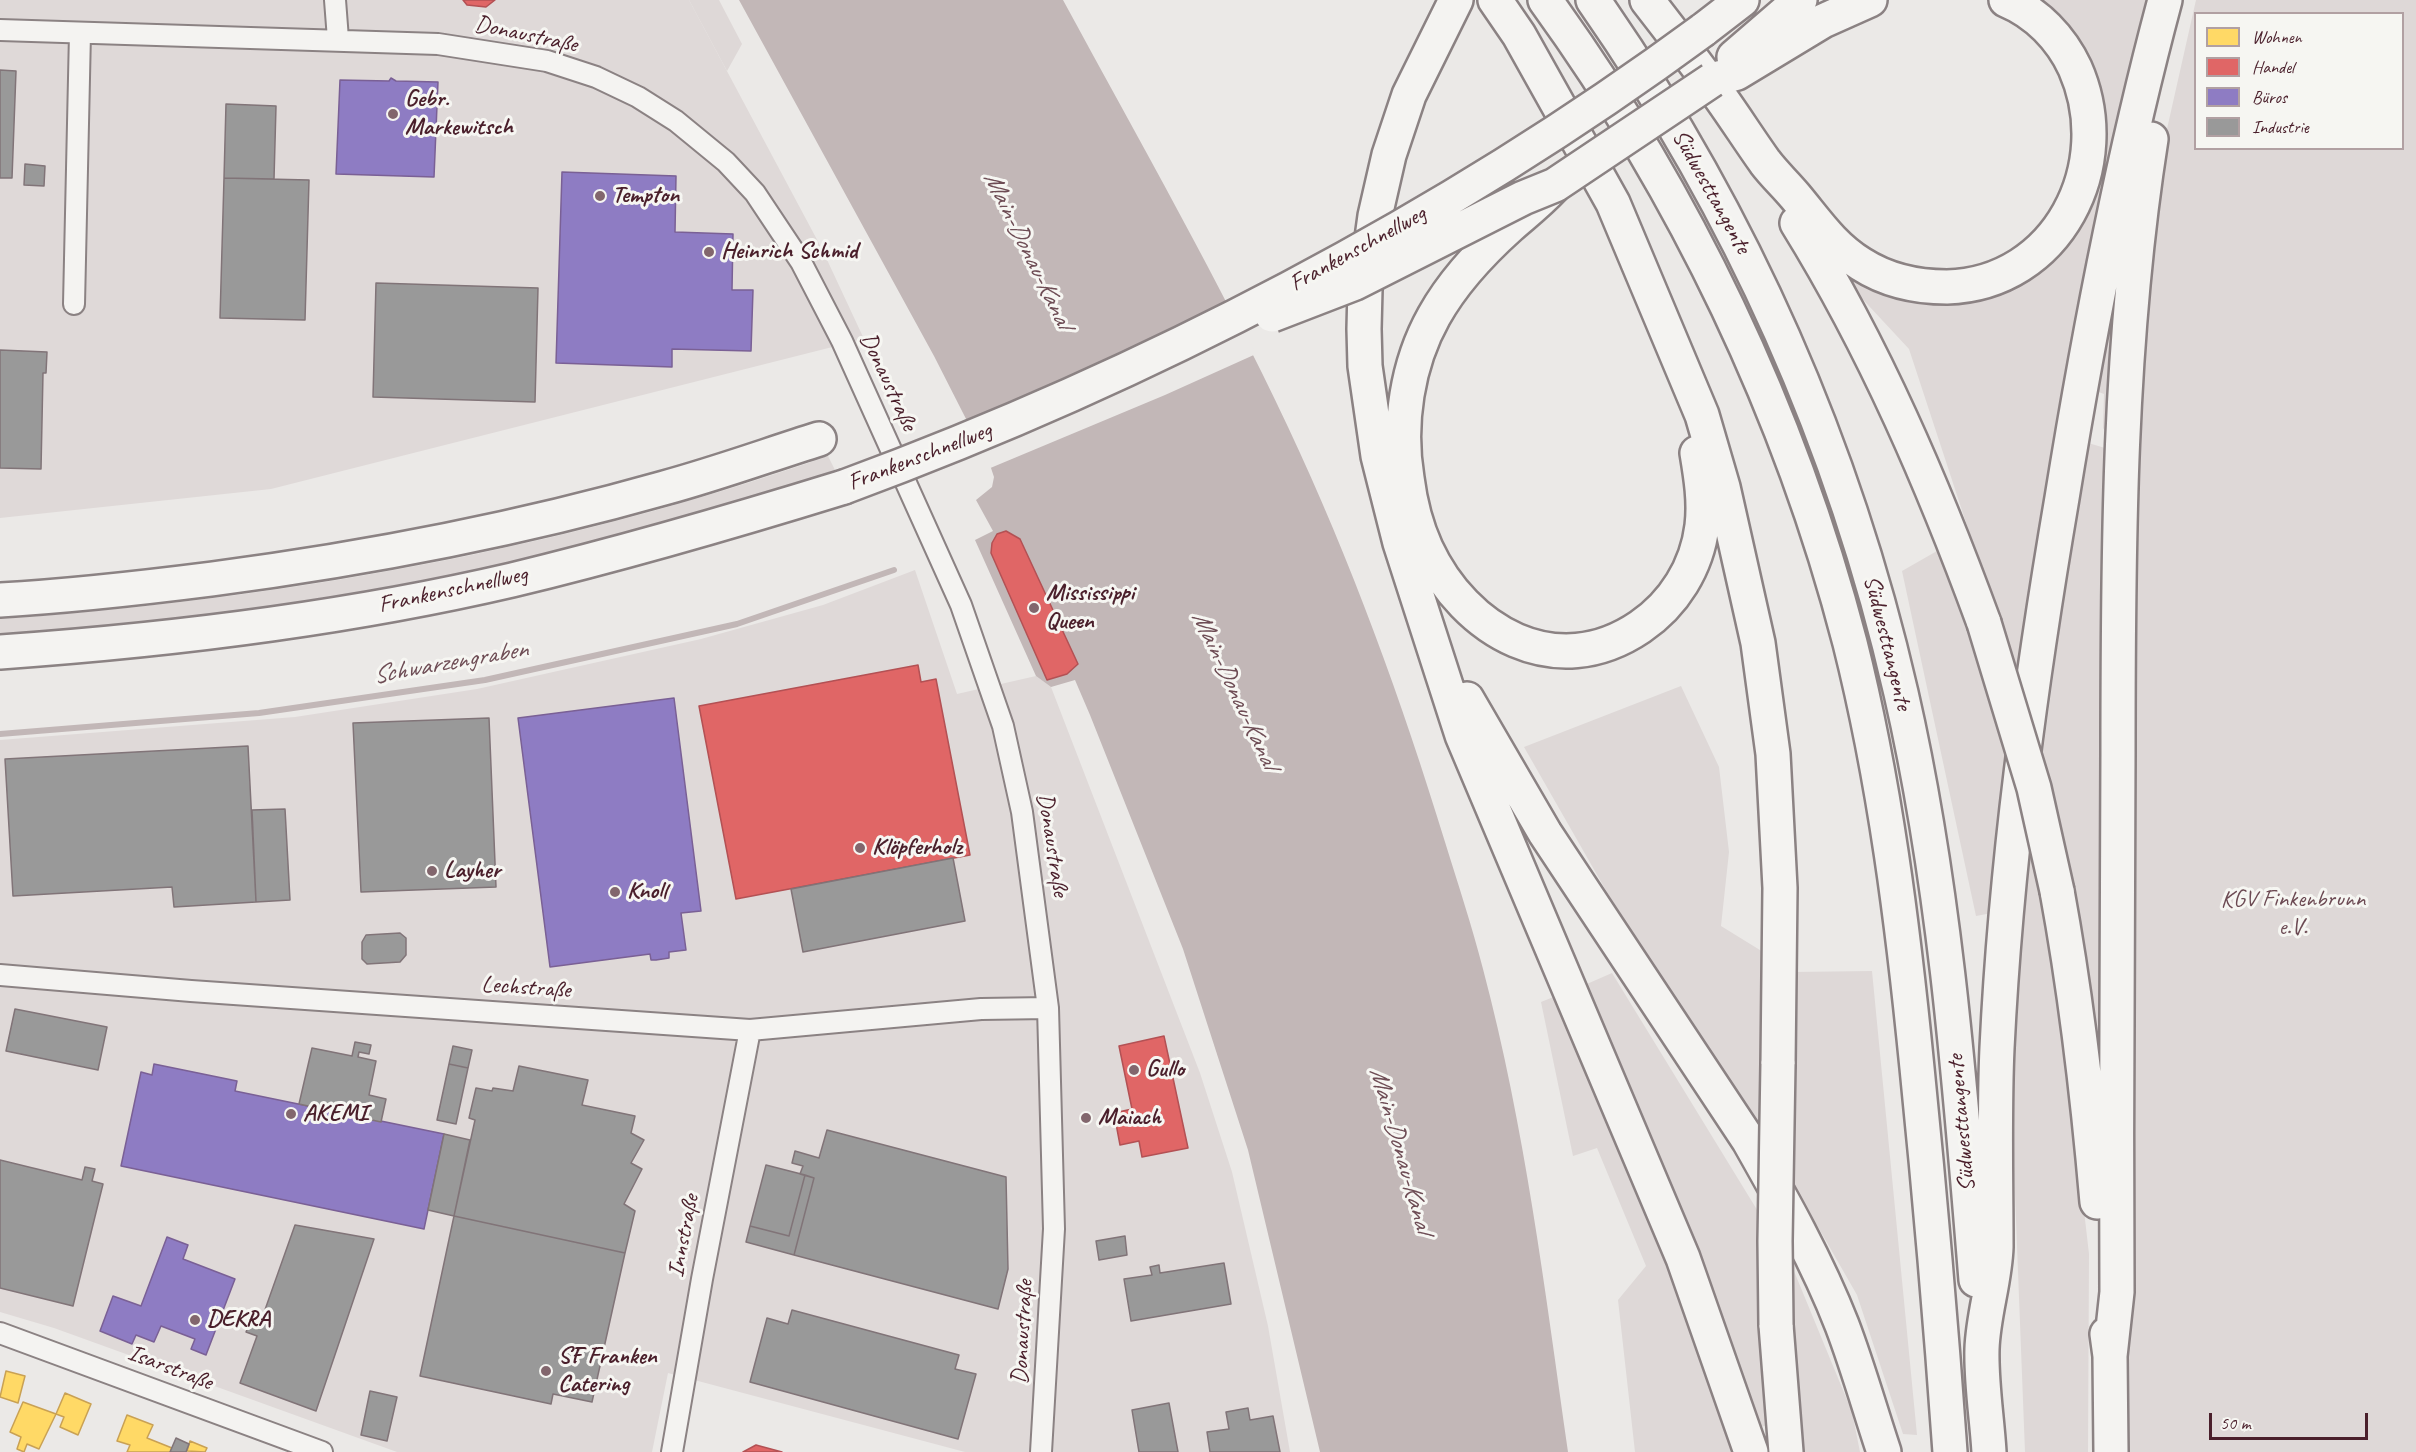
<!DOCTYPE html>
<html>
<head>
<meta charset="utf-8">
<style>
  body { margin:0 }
  #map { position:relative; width:2416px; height:1452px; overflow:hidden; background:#ebe9e7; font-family:Caveat,sans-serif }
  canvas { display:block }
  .legend { position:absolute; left:2194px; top:12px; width:210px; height:138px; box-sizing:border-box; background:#f6f6f2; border:2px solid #b1a0a2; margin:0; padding:8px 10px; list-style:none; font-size:18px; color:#4a1f2b }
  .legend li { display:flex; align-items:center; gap:12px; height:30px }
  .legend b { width:30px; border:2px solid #b1a0a2 }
  .scale { position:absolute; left:2209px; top:1413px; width:159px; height:27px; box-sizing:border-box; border:3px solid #4a1f2b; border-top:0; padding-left:8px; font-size:18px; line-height:21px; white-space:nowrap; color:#4a1f2b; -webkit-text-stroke:4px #f6f6f2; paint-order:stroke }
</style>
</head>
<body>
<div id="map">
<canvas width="2416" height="1452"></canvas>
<ul class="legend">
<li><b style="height:16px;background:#ffd966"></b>Wohnen</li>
<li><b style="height:16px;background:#e06666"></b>Handel</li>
<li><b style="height:16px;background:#8e7cc3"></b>Büros</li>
<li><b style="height:16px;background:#999"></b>Industrie</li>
</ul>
<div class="scale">50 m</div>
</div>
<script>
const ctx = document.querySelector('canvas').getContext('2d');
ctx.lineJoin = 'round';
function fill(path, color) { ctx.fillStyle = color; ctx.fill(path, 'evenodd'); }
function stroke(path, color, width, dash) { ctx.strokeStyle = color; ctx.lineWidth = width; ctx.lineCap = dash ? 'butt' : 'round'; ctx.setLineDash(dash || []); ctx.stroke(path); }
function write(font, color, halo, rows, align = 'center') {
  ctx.font = font + ' Caveat,sans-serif'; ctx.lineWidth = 6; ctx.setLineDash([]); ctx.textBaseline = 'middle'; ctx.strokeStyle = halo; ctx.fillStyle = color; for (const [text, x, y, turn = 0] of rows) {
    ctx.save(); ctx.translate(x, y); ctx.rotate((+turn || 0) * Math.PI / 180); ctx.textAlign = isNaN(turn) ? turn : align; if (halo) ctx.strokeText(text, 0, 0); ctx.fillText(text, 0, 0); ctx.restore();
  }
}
fill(new Path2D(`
  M0,0H689L822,249L864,339L271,489L0,518Z
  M915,570L957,694L1036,676L1051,687L1200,1073L1232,1172L1268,1326L1290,1452H965L668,1373L652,1452H397L54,1328L0,1312V740L295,717L477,689L701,639L823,605Z`), '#dfd9d8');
fill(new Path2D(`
  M689,0H719L742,44L727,71Z
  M2026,0H2157L2100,238L2081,286L2017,678L1909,349L1828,262L1998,286L2098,151Z
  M2196,0H2416V1452H2128L2134,449L2151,200ZM2196,14H2402V148H2196Z
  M2129,178L2112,442L2103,428L2104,394L2096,391Z
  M2085,442L2105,448L2110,661L2107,1153L2073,917L2081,921L2042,759Z
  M828,456L835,470C567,564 283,615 0,634V619C281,599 562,550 828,456Z
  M1944,547L2011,764L1997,912L1976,916L1902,571Z
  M1681,686L1719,767L1729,852L1721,926L1768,955L1759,1126L1608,894L1524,747Z
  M2028,827L2061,1011L2089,1254L2088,1452H2025L2011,1091Z
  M1872,971L1917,1435L1903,1434L1857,1295L1790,1178L1792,972Z
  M1612,973L1759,1213L1773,1423L1755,1429L1580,987Z
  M1556,996L1672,1259L1739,1452H1635L1618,1300L1646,1266L1597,1148L1573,1156L1541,1002Z
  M1789,1259L1852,1412L1860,1452H1794Z`), '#ded8d7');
fill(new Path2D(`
  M739,0H1063C1140,142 1220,282 1288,427C1351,561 1402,701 1445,842C1458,884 1472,926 1483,969C1525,1127 1545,1290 1568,1452H1320L1248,1150L1183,949L1090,715L1075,680L1051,687L1036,676L975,540L993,531L976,500L992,487L994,477L991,468L934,356Z`), '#c2b7b7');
fill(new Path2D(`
  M1230,304L1256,354L1165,395L988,469L964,422L998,410Z`), '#ebe9e7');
const homes = new Path2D(`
  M6,1371L25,1376L18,1403L0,1397Z
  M65,1393L91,1404L78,1435L60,1427L64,1417L56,1414Z
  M23,1402L56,1414L39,1449L27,1444L24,1452L17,1449L21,1437L10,1432Z
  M127,1415L153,1425L147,1438L172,1448L170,1452H127L130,1445L117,1441Z
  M190,1441L207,1448L205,1452L187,1451Z`);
fill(homes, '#ffd966');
stroke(homes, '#c9a154', 1.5);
const shops = new Path2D(`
  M463,0H495L486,7L467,5Z
  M1006,531L1020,539L1078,664L1067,674L1047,680L991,553L992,543L997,534Z
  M918,665L921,682L936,679L970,855L736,899L699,706Z
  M1164,1036L1188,1148L1142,1157L1139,1141L1120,1145L1114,1113L1132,1109L1119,1046Z
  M756,1445L782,1452H743Z`);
fill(shops, '#e06666');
stroke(shops, '#b35154', 1.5);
const offices = new Path2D(`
  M391,78L396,81L438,82L434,177L336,174L340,80L389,81Z
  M562,172L676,176L675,232L733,234L732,290H753L751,351L672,349V367L556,363Z
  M674,698L701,911L681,913L686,950L669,952V958L656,960H651L650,954L550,967L518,718Z
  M154,1064L237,1081L235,1091L444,1134L424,1229L121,1166L141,1072L152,1075Z
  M167,1237L188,1245L183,1259L235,1279L206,1355L191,1349L195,1339L161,1326L154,1342L136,1335L132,1344L100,1331L113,1296L141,1306Z`);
fill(offices, '#8e7cc3');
stroke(offices, '#7a6095', 1.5);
const industry = new Path2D(`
  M0,70L16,71L12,178H0Z
  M226,104L276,106L274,179L224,178Z
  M25,164L45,166L44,186L24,185Z
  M224,178L309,180L305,320L220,318Z
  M376,283L538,288L535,402L373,397Z
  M0,350L47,352L46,373H43L41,469L0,468Z
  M489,718L496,887L361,892L353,723Z
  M248,746L256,902L174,907L172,887L13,896L5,759Z
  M285,809L290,900L256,902L252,810Z
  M953,858L965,921L803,952L791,889Z
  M400,933L406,938V955L400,962L367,964L362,959V942L366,935Z
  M15,1009L107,1027L98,1070L6,1051Z
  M355,1042L371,1045L369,1054L359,1052L358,1057L376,1061L369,1095L386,1099L381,1122L299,1104L312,1048L352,1056Z
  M453,1046L472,1050L468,1068L449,1064Z
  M449,1064L468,1068L456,1124L437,1120Z
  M519,1066L588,1080L582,1105L635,1116L631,1133L644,1140L631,1163L642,1169L624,1204L635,1211L625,1253L454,1216L475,1120L469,1118L476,1088L492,1091L493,1088L513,1091Z
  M827,1130L1006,1177L1008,1269L998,1309L794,1255L814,1178L800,1174L803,1166L792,1163L795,1151L819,1158Z
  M444,1134L470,1140L454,1216L428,1210Z
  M0,1160L82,1180L85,1167L95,1169L92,1181L103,1184L73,1306L0,1288Z
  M766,1165L805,1175L789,1236L750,1226Z
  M805,1175L814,1178L794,1255L746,1242L750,1226L789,1236Z
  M454,1216L625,1253L592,1402L553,1394L551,1404L420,1376Z
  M295,1225L374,1239L316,1411L240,1383L257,1336L246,1332L252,1318L261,1321Z
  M1125,1236L1127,1255L1099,1260L1096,1241Z
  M1224,1263L1231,1304L1131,1321L1124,1279L1152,1275L1150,1267L1159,1265L1160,1273Z
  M792,1310L959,1355L955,1369L976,1374L958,1439L750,1382L767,1318L788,1324Z
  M370,1391L397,1397L387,1441L361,1435Z
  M1169,1403L1178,1452H1139L1132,1410Z
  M1248,1408L1250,1420L1273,1416L1280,1452H1210L1207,1432L1229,1429L1226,1412Z
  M176,1438L189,1444L186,1452H170Z`);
fill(industry, '#999');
stroke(industry, '#817478', 1.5);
stroke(new Path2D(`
  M0,734L259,713L485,680L737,624L894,570`), '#c2b7b7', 6);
const street = new Path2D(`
  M335,0L338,39
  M0,30L438,44L547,61L596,77L638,97L676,121L726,162L755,193L801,262L842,341L961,605L1003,726L1022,812L1048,1008L1054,1229L1041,1452
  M74,304L80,33
  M0,975L191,991L750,1030L981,1009L1048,1008
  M0,1333L322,1452
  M672,1452L702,1279L750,1030`);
const highway = new Path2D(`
  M1456,0L1409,95L1389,155L1375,216L1365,289L1364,329L1365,366L1378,456L1400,543L1462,735L1683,1258L1751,1452
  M1495,0L1519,35L1613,203L1702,415L1723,487L1758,643L1773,754L1780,888L1778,1064
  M1545,0C1685,193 1790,412 1850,643C1885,782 1903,926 1917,1068C1930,1196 1941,1324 1950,1452
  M1593,0C1741,212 1843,440 1901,693C1945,885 1960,1084 1976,1280
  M1647,0C1672,32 1697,65 1721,98C1736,119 1750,141 1765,162C1774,174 1785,184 1795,196C1816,221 1832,246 1861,264C1886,280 1917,287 1947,287C2058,284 2118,165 2075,68C2061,38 2037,13 2006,0
  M1703,30L1742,0
  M1734,57L1800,0
  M1712,80L1737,73L1823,21L1870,0
  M1553,187C1538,203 1526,212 1510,226C1481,252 1453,282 1434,316C1407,364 1398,424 1407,478C1410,502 1416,526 1426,548C1465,632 1556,684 1640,627C1674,604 1697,567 1702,526C1705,502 1701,477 1697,453
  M1797,223C1875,349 1933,484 1984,623
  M0,600C71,596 141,588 212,579C364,559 516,530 664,488C716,474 768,455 819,439
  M0,652C171,640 344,619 512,580C624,553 734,521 844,487
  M1467,699L1545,833L1749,1141C1783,1201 1817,1261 1842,1325C1858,1367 1870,1410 1884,1452
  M2057,891C2076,994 2088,1098 2097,1202
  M1776,1325L1786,1452
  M2107,1334L2110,1356L2111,1452
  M2110,1356L2117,1292C2116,1112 2117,932 2118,752C2118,547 2119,342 2151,139
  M1989,1452C1987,1418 1981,1383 1982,1349C1983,1315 1995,1281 1996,1247C1996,1180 1994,1114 1997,1048C2006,863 2031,680 2062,498C2089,331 2121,164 2165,0`);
stroke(street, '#8b8283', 24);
stroke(highway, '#8b8283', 38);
stroke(street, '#f4f3f1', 20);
stroke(highway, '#f4f3f1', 33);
const highwayBridge = new Path2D(`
  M1272,315L1355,283L1523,198L1555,185L1712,80
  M844,487C1145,376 1444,221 1703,30
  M1984,623L2034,788L2057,891
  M1776,1325L1775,1241L1778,1064`);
stroke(highwayBridge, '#8b8283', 38, []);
stroke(highwayBridge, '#f4f3f1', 33);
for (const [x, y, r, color] of [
  [393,114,6,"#82666d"],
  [600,196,6,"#82666d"],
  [709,252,6,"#82666d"],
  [1034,608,6,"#82666d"],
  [860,848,6,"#82666d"],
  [432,871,6,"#82666d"],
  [615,892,6,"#82666d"],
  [1134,1070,6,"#82666d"],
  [291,1114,6,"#82666d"],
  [1086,1118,6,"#82666d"],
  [195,1320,6,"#82666d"],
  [546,1371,6,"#82666d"]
]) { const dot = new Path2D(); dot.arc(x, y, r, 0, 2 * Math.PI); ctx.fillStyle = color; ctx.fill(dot); stroke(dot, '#f6f6f2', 2); }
write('24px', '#4a1f2b', '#f6f6f2', [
  ["Donaustraße",526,35,12],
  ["Südwesttangente",1711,192,61],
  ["Frankenschnellweg",1358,249,-29],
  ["Donaustraße",888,382,65],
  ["Frankenschnellweg",920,457,-21],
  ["Frankenschnellweg",453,590,-12],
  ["Südwesttangente",1887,643,76],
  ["Donaustraße",1052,845,81],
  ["Lechstraße",526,988,4],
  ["Südwesttangente",1962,1123,-95],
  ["Innstraße",684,1236,-79],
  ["Donaustraße",1023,1332,-87],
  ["Isarstraße",170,1368,21]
]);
write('bold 24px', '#4a1f2b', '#f6f6f2', [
  ["Gebr.",405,100],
  ["Markewitsch",405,128],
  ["Tempton",612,196],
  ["Heinrich Schmid",721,252],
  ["Mississippi",1046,594],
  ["Queen",1046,622],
  ["Klöpferholz",872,848],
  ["Layher",444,871],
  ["Knoll",627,892],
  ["Gullo",1146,1070],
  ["AKEMI",303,1114],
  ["Maiach",1098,1118],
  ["DEKRA",207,1320],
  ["SF Franken",558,1357],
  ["Catering",558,1385]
], 'left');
write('24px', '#6c4a53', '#f6f6f2', [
  ["KGV Finkenbrunn",2293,900],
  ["e.V.",2293,928]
]);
write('italic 26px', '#6e4d55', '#f6f6f2', [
  ["Main-Donau-Kanal",1027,250,64],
  ["Schwarzengraben",450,663,-10],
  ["Main-Donau-Kanal",1234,690,65],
  ["Main-Donau-Kanal",1400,1150,74]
]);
</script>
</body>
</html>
